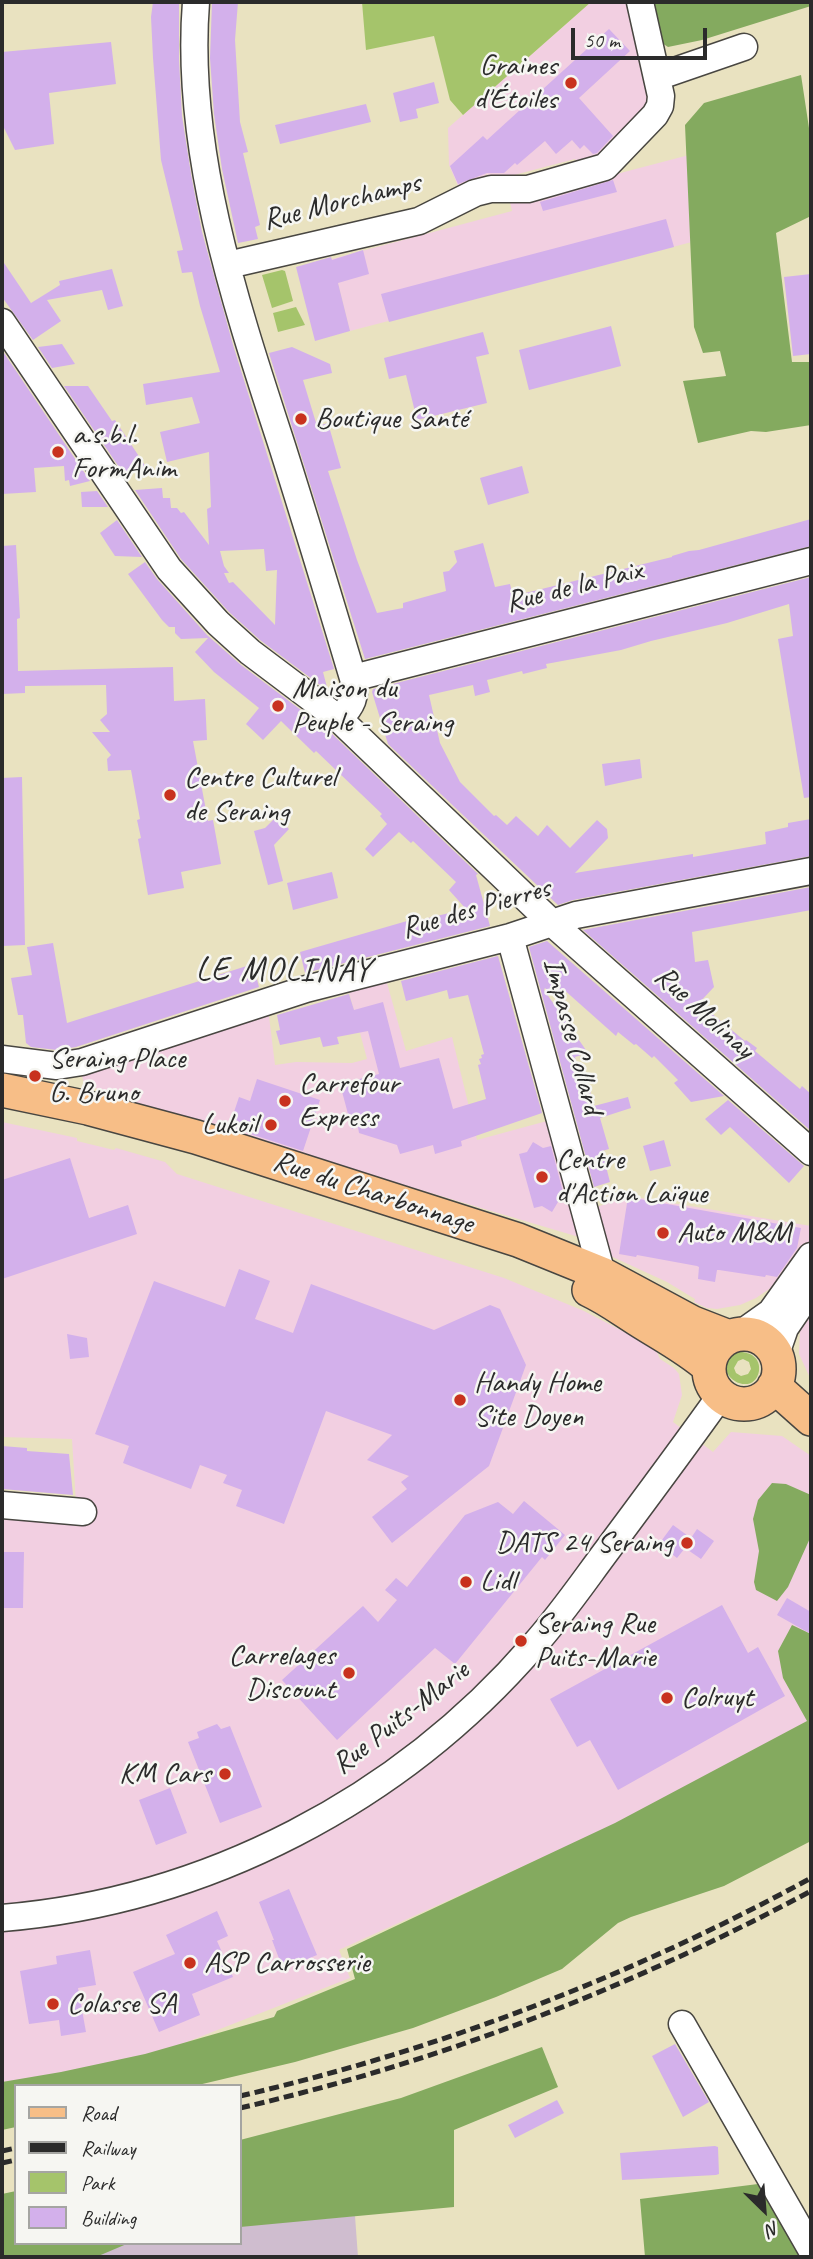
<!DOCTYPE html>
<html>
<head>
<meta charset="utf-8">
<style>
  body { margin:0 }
  #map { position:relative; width:813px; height:2259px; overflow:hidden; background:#e9e2c0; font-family:Caveat,sans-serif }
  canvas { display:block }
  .frame { position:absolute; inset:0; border:4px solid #2b2b2b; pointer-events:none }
  .legend { position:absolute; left:14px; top:2084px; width:228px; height:161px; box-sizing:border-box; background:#f6f6f2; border:2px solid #a5a5a2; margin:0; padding:9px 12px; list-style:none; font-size:21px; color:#2b2b2b }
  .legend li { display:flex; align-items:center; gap:14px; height:35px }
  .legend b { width:35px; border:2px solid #a5a5a2 }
  .north { position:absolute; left:729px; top:2175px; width:70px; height:70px; -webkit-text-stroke:5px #f6f6f2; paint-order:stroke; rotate:155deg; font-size:19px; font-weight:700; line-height:28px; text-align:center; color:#2b2b2b }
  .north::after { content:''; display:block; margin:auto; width:24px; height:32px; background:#2b2b2b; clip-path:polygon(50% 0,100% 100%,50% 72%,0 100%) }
  .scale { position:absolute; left:571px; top:28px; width:136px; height:32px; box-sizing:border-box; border:4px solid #2b2b2b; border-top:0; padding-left:9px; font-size:21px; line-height:24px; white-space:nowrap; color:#2b2b2b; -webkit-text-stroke:5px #f6f6f2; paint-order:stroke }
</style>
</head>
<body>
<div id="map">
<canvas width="813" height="2259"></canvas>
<div class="frame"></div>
<ul class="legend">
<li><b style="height:9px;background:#f7be87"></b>Road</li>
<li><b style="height:9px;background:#2b2b2b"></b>Railway</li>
<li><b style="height:19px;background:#a5c46b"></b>Park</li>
<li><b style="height:19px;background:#d3b0eb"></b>Building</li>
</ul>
<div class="north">N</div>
<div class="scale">50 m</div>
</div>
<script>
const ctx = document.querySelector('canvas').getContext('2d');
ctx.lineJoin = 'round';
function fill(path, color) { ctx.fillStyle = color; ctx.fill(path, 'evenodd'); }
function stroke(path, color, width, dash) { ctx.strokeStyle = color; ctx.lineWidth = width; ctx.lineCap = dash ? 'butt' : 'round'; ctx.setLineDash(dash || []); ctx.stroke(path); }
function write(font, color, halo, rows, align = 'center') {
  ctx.font = font + ' Caveat,sans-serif'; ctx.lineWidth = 5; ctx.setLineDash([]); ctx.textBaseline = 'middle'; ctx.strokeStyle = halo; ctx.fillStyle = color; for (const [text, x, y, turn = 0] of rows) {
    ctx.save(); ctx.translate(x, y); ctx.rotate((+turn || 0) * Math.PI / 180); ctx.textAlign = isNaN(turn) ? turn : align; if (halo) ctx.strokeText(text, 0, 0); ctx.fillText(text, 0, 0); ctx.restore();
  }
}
fill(new Path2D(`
  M591,2H628L649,108L603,155L577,163L575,159L499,179L495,182L487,174L463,193L458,186L449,165L448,128Z
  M689,155L711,237L350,331L332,259L512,211L510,202Z
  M387,983L406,1051L452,1037L477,1140L547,1121L579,1237L120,1101L109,1091L85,1086L80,1070L268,1008L275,1065L296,1062L352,1063L367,1059L348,988Z
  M2,1122L77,1138V1141L114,1150L116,1148L165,1162L177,1174L504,1278L584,1311L655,1348L660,1359L674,1368L679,1374L682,1395L673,1422L713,1452L731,1432L782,1436L811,1456V1722L647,1810L339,1950L350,1978L141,2060L2,2084V1511L76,1503L72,1439L2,1437Z
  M629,1196L811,1226V1247L775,1285L756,1298L740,1305L717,1309L707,1308L694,1302L695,1299L667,1282L604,1253L591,1209Z
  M811,1315V1380L799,1354L800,1331Z`), '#f2cfe1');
fill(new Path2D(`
  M355,2216L358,2257H52L127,2243H240V2225Z`), '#cfbdcf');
fill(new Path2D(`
  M362,2H591L463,115L450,100L434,36L366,50Z
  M282,270L285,271L293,301L272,308L262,275Z
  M296,307L305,325L278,332L273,313Z
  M737,1352C749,1351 761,1357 759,1371C754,1401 705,1373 737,1352ZM743,1359L749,1362L751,1369L748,1374L741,1376L736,1373L734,1368L738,1361Z`), '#a5c46b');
fill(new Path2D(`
  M650,2H811V6L702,40L668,47L662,43Z
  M801,75L809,128L811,216L776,233L792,362H811V425L766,432L751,431L698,443L683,381L726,376L720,351L703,353L694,327L685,125L704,103Z
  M772,1483L786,1484L811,1495V1536L788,1587L777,1601L756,1590L754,1582L759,1551L753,1519L758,1500Z
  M792,1625L811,1634V1841L724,1886L631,1917L618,1923L562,1969L496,1997L413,2028L295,2062L194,2086H16V2127L2,2130V2082L61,2072L145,2054L274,2017L277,2011L355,1979L347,1949L615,1823L807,1721L783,1678L778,1651Z
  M542,2047L558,2087L454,2130V2207L240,2227V2140L401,2098Z
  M758,2184L800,2257H645L640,2199Z
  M16,2191V2243H129L96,2257H2V2194Z`), '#84aa5f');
fill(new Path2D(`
  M153,2H179V60L182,116L191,174L202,232L233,345L334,669L323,672L328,691L260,640L229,612L181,559L135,490L162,488L163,498H170L171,508H177L181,513L184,512L209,545L207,509L211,507L209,452L167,462L160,432L200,423L192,397L146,405L143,384L220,372L200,306L192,272L182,273L177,251L183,250L161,160L153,58L151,17ZM264,549L266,571L277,570L275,625L233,582L229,583L224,573H229L224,566L220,551Z
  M212,2H238L235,40L240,122L248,152L243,153L260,225L255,227L258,239L238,243L222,169L214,114L210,58Z
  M609,29L630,51L579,98L613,136L597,153L593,154L584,145L580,149L572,140L556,154L545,141L517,165L515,163L504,173H487L458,184L450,166L483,136L487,140Z
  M111,42L116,84L49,93L54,144L15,150L2,124V52Z
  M434,82L439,103L416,109L418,118L400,122L393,93Z
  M366,104L371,122L280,144L275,125Z
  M613,180L617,192L543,211L540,202Z
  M666,219L674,247L389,322L381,294Z
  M363,250L369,274L338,283L350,331L315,341L296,267L331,257L332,260Z
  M2,260L31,303L60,285L59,281L112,269L123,306L108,310L102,290L47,300L61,321L33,340L2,297Z
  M811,274V354L793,356L784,277Z
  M611,326L621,366L529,390L519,350Z
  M483,332L489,354L476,357L487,403L417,420L406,375L389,379L384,358Z
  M62,344L75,364L52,368L38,347Z
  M292,347L330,364L332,373L303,380L317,426L328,423L341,468L328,471L357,560L377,613L403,608V603L446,591L443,572L449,571L457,562L454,551L483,543L495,587L510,584L513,596L672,557V556L689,551L699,550L811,519V546L365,659L269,353Z
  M2,350L90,481L70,486L69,480L65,481L64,466L34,468L36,492L2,494Z
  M64,386H88L112,421L115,420L146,467L123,473Z
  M522,466L529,493L488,505L480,478Z
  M97,491L108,507H82L81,492Z
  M117,520L142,557L115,556L107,544L100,533Z
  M16,545L20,618L17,619L18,671L173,667L174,701L205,699L207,740L193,741L208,821L213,820L221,864L181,872L184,888L148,895L138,839L141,838L137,820L140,819L131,770L108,771L107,759L111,755L92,732H110L100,720L107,714L106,685L25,686V693L2,694V546Z
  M145,562L157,579L207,635L241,665L329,731L478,874L476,875L490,926L305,973L300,952L407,921L424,919L466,909L449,890L456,882L413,841L411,843L399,832L373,857L365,849L387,824L380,816L382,814L316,751L314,753L281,721L263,740L246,724L259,708L214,672L195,652L208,638L181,639L175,633V627H169L162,620L128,574Z
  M811,577V636L809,637L811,658V797L804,798L778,639L793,636L789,604L727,623L651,641L621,650L546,664L547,668L523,674L522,671L487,680L490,692L475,696L473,685L429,695L440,743L460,782L494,816L496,815L507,825L516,816L538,836L547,825L570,848L597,820L607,829L608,838L575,873L693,854V857L766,844L765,832L788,827V823L811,819V856L573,900L558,905L388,744L372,692L373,689Z
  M640,759L642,778L605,786L602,764Z
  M22,777L25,945L2,946V778Z
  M276,817L289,829L274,845L283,881L268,885L254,831L265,828Z
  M332,872L338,898L293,910L287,883Z
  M811,887V910L692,932L695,962L708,960L714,987L699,1003L745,1041L746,1040L757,1048L755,1051L800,1089L802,1086L811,1094V1131L583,930Z
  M547,941L724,1096L691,1102L674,1083L678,1080L654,1056L652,1058L636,1044L634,1045L618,1032L616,1036L562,988L567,1007L545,988L544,990L588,1053L575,1057L583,1088L589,1087L594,1106L628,1097L631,1108L600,1118L609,1149L602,1151L610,1182L594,1187L529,947Z
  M53,943L67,1023L253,964L259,987L76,1047L57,1050L31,1047L26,1043L23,1015H18L11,978L32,975L27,947Z
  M498,956L542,1113L461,1141L462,1146L435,1154L433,1145L400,1154L397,1145L359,1133L358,1127L352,1129L340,1084L379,1074L368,1031L337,1037L339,1044L323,1047L320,1037L280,1045L276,1031L280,1030L277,1015L349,994L354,1010L383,1002L400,1068L439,1058L453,1109L486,1099L478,1065L481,1064L479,1059L482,1058L481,1055L484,1054L468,995L449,999L447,990L406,1001L401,981Z
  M257,1079L320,1100L303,1151L229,1127L239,1097L250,1101Z
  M728,1100L804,1166L789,1183L730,1127L721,1135L705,1119Z
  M664,1140L671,1166L650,1171L643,1146Z
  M533,1142L543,1148L551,1146L565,1200L558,1202L552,1212L542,1206L534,1208L519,1154L527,1152Z
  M70,1158L89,1218L128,1205L137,1234L2,1279V1180Z
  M628,1197L801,1228L797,1248L777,1277L766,1275L765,1277L719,1270H717L715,1282L698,1279L699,1267L697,1266L637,1255L636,1257L619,1254Z
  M239,1269L270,1281L255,1319L293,1333L311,1284L434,1330L490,1305L500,1309L526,1365L489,1466L392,1543L372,1517L407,1489L401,1482L409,1476L367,1460L392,1435L326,1411L284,1524L236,1506L242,1490L223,1483L227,1475L200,1465L191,1489L123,1463L129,1446L95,1434L154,1281L225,1307Z
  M67,1334L87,1338L89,1357L70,1359Z
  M2,1446L27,1448V1451L69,1454L73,1495L2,1489Z
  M524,1501L565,1535L545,1560L542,1557L455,1664L435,1648L337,1740L282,1680L363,1606L378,1622L397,1600L385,1590L396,1578L407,1587L465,1515L498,1502L513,1514Z
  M673,1525L691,1538L697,1529L714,1541L701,1559L685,1548L677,1558L659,1544Z
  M2,1552H24L23,1608H2Z
  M787,1598L811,1612V1634L777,1615Z
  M722,1605L748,1653L758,1647L785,1696L618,1790L590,1740L577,1747L550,1699Z
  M217,1724L221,1729L230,1726L262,1807L220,1823L188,1742L199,1738L197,1732Z
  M170,1788L187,1833L156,1845L139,1800Z
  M289,1889L317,1955L283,1969L272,1940H274L259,1902Z
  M217,1911L228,1936L217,1941L233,1977L192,1994L200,2015L159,2032L133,1972L175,1954L166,1935Z
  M90,1950L96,1985L78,1988L86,2032L61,2036L59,2020L29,2024L20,1971L57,1964L56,1956Z
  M675,2044L709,2102L683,2117L652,2056Z
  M557,2100L564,2113L515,2138L508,2125Z
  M715,2146L718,2147L719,2174L716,2175L622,2180L620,2153Z`), '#d3b0eb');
const minor = new Path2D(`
  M196,2C184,152 237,308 283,449C307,525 330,601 353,678C357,696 352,706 339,719
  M657,77L744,47
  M228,265L419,221L475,193L491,189H528L605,167L655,115L660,106L661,96L640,2
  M2,322L169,569L218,623L250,652L339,719L552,923L811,1152
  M353,678L811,561
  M510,937L602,1274
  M2,1059L57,1066L82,1062L306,989L510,937L576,915L811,871
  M740,1334L771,1312L811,1256
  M776,1354L785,1328L811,1290
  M2,1505L83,1512
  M2,1918C207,1901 400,1800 534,1645C561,1615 584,1581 608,1549C646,1498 684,1447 721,1395
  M682,2024L811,2249`);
const major = new Path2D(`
  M2,1090L88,1108L196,1137L518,1240L602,1274L693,1323L729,1337
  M589,1290C604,1297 617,1306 631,1315C658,1333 685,1346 709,1367
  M709 1369a35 35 0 1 1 70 0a35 35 0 1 1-70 0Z
  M774,1386L811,1419`);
stroke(minor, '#484641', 29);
stroke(major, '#484641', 36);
stroke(minor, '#fff', 26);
stroke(major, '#f7be87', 33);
stroke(new Path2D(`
  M240,2096C439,2050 632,1976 811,1878
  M240,2108C440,2062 630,1988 811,1891
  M2,2151L16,2148
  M2,2163L16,2160`), '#2b2b2b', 5, [10, 5]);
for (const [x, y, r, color] of [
  [571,83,7,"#c8321e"],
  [301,419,7,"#c8321e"],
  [58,452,7,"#c8321e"],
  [278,706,7,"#c8321e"],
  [170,795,7,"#c8321e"],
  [35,1076,7,"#c8321e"],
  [285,1101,7,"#c8321e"],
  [271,1125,7,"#c8321e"],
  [542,1177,7,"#c8321e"],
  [663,1233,7,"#c8321e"],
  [460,1400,7,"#c8321e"],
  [687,1543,7,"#c8321e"],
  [466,1582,7,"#c8321e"],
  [521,1641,7,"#c8321e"],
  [349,1673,7,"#c8321e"],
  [667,1698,7,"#c8321e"],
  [225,1774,7,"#c8321e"],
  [190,1963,7,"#c8321e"],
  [53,2004,7,"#c8321e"]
]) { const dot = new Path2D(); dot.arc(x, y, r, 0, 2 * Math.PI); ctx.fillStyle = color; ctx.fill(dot); stroke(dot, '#f6f6f2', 2.5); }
write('30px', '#2b2b2b', '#f6f6f2', [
  ["Graines",557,66,"right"],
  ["d'Étoiles",557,100,"right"],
  ["Boutique Santé",315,419],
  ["a.s.b.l.",72,435],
  ["FormAnim",72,469],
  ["Maison du",292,689],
  ["Peuple - Seraing",292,723],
  ["Centre Culturel",184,778],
  ["de Seraing",184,812],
  ["Seraing Place",49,1059],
  ["G. Bruno",49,1093],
  ["Carrefour",299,1084],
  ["Express",299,1118],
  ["Lukoil",257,1125,"right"],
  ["Centre",556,1160],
  ["d'Action Laïque",556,1194],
  ["Auto M&M",677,1233],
  ["Handy Home",474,1383],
  ["Site Doyen",474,1417],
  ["DATS 24 Seraing",673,1543,"right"],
  ["Lidl",480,1582],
  ["Seraing Rue",535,1624],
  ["Puits-Marie",535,1658],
  ["Carrelages",335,1656,"right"],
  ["Discount",335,1690,"right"],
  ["Colruyt",681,1698],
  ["KM Cars",211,1774,"right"],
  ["ASP Carrosserie",204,1963],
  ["Colasse SA",67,2004]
], 'left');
write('30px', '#2b2b2b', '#f6f6f2', [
  ["Rue Morchamps",342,202,-14],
  ["Rue de la Paix",574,587,-14],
  ["Rue des Pierres",476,909,-16],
  ["Rue Molinay",704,1013,42],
  ["Impasse Collard",572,1036,75],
  ["Rue du Charbonnage",373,1193,18],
  ["Rue Puits-Marie",401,1718,-38]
]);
ctx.letterSpacing = '2px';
write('33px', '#2b2b2b', '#f6f6f2', [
  ["LE MOLINAY",284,971]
]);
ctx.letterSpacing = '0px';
</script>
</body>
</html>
